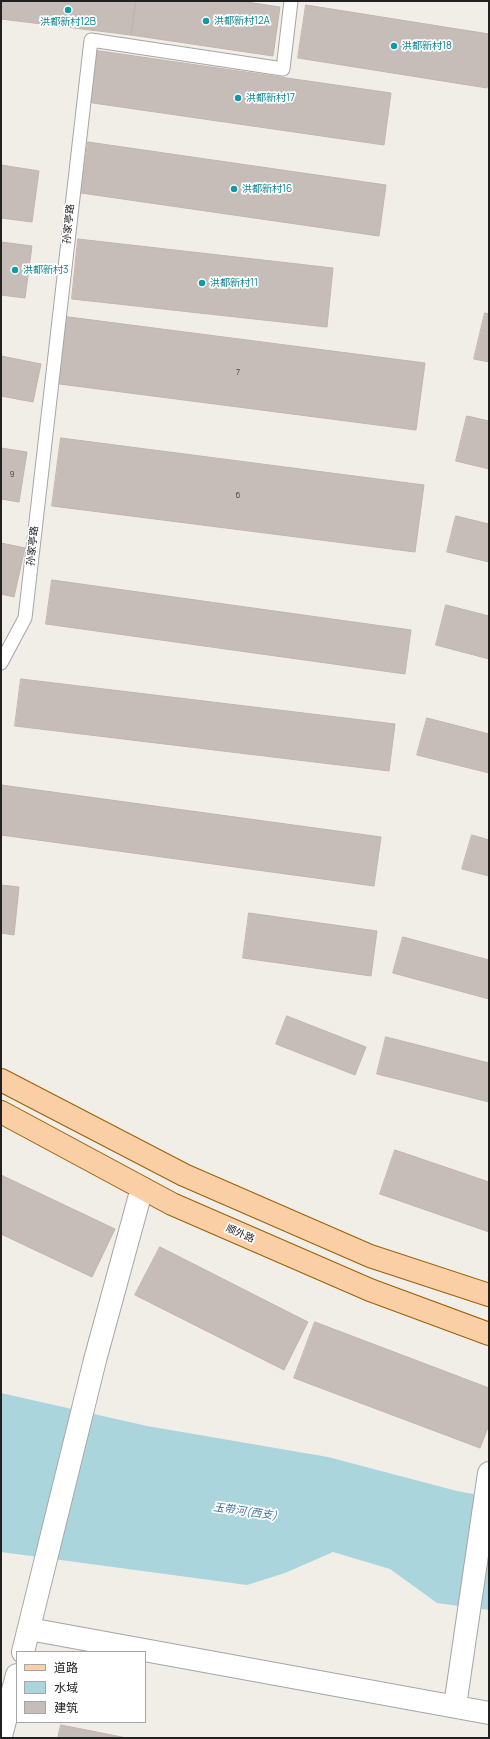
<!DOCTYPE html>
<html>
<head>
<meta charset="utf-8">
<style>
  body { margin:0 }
  #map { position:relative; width:490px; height:1739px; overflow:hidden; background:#f1eee8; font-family:Manrope,"Noto Sans SC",sans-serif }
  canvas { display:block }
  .frame { position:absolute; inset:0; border:2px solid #212121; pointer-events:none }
  .legend { position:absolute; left:16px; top:1651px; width:130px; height:72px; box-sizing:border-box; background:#fff; border:1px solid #a6a6a6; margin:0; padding:5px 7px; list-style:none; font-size:12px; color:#212121 }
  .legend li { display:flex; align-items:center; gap:8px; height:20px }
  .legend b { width:20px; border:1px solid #a6a6a6 }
</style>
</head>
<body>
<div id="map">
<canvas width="490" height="1739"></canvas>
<div class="frame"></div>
<ul class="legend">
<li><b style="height:5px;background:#facfa5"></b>道路</li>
<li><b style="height:11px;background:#aad5dd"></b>水域</li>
<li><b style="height:11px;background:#c6bdb8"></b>建筑</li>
</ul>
</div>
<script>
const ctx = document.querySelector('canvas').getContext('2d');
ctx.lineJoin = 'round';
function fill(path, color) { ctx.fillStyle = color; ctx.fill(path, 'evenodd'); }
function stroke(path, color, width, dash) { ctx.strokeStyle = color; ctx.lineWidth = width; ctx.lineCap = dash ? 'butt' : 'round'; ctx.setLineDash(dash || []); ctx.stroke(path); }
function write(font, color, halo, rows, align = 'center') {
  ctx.font = font + ' Manrope,"Noto Sans SC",sans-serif'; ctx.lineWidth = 3.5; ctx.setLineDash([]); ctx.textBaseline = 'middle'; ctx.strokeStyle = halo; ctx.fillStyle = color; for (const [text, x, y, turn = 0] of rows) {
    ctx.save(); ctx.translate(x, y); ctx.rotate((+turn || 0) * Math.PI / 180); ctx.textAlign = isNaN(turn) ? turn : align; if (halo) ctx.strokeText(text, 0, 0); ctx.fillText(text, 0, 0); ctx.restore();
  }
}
fill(new Path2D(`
  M1,1393L147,1426L328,1457L457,1491L489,1497V1610L437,1603L390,1569L333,1552L285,1573L247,1585L1,1552Z`), '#aad5dd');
const building = new Path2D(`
  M1,1H136L131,35L1,19Z
  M136,1H240L280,7L273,56L131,35Z
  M306,5L489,34V77L487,88L298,58Z
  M93,50L391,93L384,145L86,102Z
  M88,142L386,185L379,236L81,193Z
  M1,165L39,171L32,222L1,218Z
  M78,239L333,268L327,327L72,299Z
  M1,242L32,246L25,298L1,295Z
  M485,313L489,314V362L474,359Z
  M61,316L425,363L416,430L52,383Z
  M1,356L41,364L33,402L1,396Z
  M467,416L489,421V469L456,461Z
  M61,438L424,485L415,552L52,506Z
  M1,448L27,452L19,502L1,499Z
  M456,516L489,524V562L447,552Z
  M1,543L25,548L14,597L1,594Z
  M52,580L411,630L405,674L46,624Z
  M446,605L489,616V659L436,645Z
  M21,679L395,724L389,771L15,726Z
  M427,718L489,734V773L417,755Z
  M1,785L381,837L374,886L1,835Z
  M472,835L489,840V876L462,869Z
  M1,885L19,887L14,935L1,933Z
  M249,913L377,931L371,976L243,958Z
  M403,937L489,960V999L393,973Z
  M287,1016L366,1047L355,1075L276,1044Z
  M386,1037L489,1063V1102L377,1074Z
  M395,1150L489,1182V1232L380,1194Z
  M1,1175L115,1229L92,1277L1,1234Z
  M160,1247L308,1322L284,1370L135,1295Z
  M315,1322L489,1388V1425L480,1448L294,1378Z
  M61,1725L127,1738H58Z`);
fill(building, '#c6bdb8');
stroke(building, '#c3b4ab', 1);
const service = new Path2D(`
  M1,663L25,618L91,40L283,69L291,1`);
const minor = new Path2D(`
  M29,1629L489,1713
  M23,1652L95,1360L142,1188
  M455,1706L489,1473
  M1,1736L17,1675`);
const primary = new Path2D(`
  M1,1080L184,1175L370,1256L489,1295
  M1,1112L172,1204L370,1290L489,1334`);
stroke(service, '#a5a5a5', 15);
stroke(minor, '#a5a5a5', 24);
stroke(primary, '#9b5f04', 24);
stroke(service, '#fff', 13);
stroke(minor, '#fff', 22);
stroke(primary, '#facfa5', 22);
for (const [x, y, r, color] of [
  [68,10,4,"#0f9aa8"],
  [206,21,4,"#0f9aa8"],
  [394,46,4,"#0f9aa8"],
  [238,98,4,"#0f9aa8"],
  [234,189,4,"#0f9aa8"],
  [15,270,4,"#0f9aa8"],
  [202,283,4,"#0f9aa8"]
]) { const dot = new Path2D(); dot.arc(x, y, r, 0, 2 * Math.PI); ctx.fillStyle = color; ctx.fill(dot); stroke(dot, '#fff', 1.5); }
write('8px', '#4a4847', null, [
  ["7",238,373],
  ["9",12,475],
  ["6",238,496]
]);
write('10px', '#0d838f', '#fff', [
  ["洪都新村12A",214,21],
  ["洪都新村12B",68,22,"center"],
  ["洪都新村18",402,46],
  ["洪都新村17",246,98],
  ["洪都新村16",242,189],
  ["洪都新村3",23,270],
  ["洪都新村11",210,283]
], 'left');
write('10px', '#212121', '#fff', [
  ["孙家亭路",69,224,-84],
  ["孙家亭路",33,546,-84],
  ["顺外路",240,1234,24]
]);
write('italic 11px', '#497aa0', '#fff', [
  ["玉带河(西支)",245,1512,8]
]);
</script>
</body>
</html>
